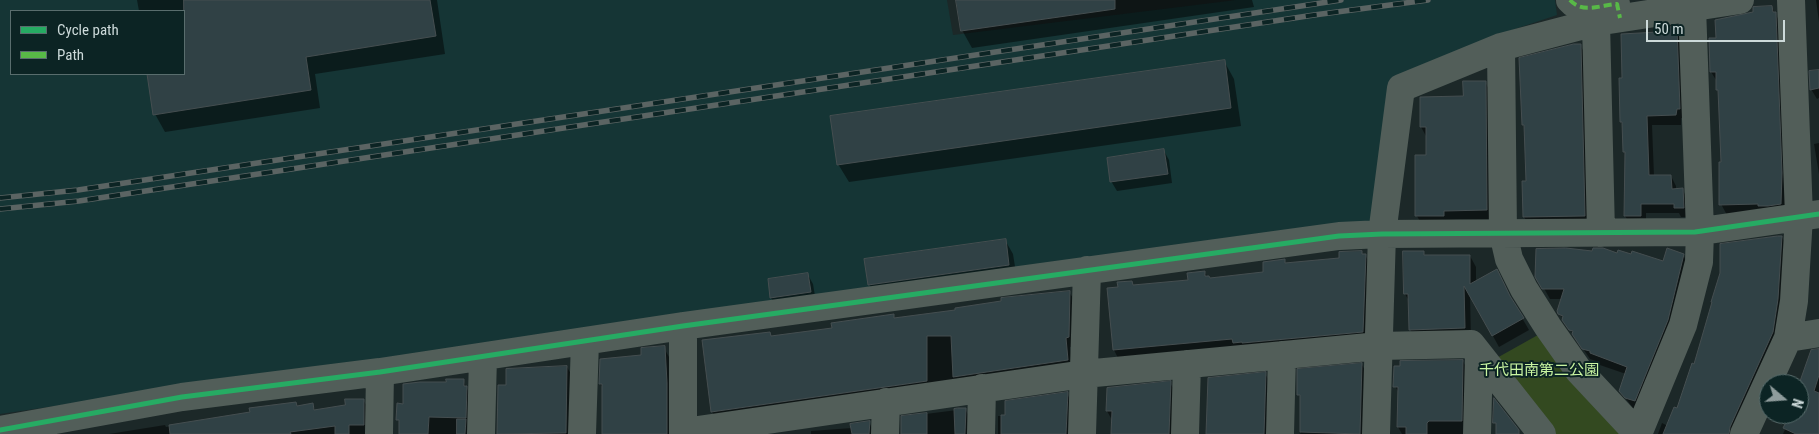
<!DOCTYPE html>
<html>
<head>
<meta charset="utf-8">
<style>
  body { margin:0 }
  #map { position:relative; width:1819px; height:434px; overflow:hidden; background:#1c2828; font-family:"Roboto Condensed",sans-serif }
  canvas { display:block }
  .legend { position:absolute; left:10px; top:10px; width:175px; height:65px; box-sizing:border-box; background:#0c2424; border:1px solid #596d6d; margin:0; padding:6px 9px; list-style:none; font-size:15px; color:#cddada }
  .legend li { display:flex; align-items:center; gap:10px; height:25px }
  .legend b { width:25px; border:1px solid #596d6d }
  .north { position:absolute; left:1759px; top:374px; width:50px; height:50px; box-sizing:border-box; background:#0c2424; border:1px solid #596d6d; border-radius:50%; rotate:108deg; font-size:14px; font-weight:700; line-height:20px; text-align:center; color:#cddada }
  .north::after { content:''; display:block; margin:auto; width:18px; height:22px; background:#8f9c9c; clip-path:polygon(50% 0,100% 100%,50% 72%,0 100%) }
  .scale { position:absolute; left:1646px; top:20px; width:139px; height:22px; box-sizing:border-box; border:2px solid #cddada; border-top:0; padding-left:6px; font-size:15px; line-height:18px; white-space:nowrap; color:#cddada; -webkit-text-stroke:4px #0c2424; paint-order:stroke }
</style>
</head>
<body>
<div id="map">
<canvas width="1819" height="434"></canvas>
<ul class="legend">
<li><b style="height:6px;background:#26ab63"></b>Cycle path</li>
<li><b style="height:6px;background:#58b947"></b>Path</li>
</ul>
<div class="north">N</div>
<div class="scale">50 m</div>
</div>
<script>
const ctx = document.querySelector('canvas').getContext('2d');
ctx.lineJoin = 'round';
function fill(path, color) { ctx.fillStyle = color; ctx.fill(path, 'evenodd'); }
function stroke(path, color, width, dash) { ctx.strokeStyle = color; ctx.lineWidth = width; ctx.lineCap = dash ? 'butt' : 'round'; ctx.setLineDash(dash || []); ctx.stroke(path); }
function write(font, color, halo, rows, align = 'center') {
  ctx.font = font + ' "Roboto Condensed","Noto Sans JP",sans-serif'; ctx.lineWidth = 4; ctx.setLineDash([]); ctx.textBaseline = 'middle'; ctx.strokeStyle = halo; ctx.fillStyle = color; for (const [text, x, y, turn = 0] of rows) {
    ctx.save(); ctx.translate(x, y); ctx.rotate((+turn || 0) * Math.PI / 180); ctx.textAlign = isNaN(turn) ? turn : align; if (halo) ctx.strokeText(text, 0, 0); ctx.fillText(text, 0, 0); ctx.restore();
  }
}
fill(new Path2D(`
  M0,0H947L953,35L1236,0H1555L1557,15L1515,29L1392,81L1374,225L621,324L0,414ZM11,11H184V74H11Z`), '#153535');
fill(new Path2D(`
  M1545,331L1631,434H1554L1495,359Z`), '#334920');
fill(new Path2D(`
  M137,0H437L445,54L315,74L320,108L165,132L155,114L148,74H184V11H139Z
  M958,0H1252L1254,7L972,48L962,30Z
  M1816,0H1819V22Z
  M1772,7L1781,24L1787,214L1727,215L1721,204L1722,163L1718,83L1711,72L1717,39L1754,13Z
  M1676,29L1682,38L1685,118H1681V125H1652L1654,176H1671L1676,186V190L1682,189L1688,199V217H1681L1679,213H1646V225H1631L1625,216L1626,154L1624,151L1623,126L1621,122L1623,79L1659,33Z
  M1580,45L1586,55L1590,225L1530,226L1524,217L1523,182H1527L1526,128L1523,125Z
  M1224,61L1234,79L1241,126L849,182L838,164Z
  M1819,71V98L1817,99L1811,89Z
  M1485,82L1490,91L1491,219L1448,220L1422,225L1417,216L1428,156L1426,136L1421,127Z
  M1819,143V174L1814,144Z
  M1164,151L1169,160L1172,183L1117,191L1111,181Z
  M1782,237L1787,246L1778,342L1736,434H1658L1662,423L1668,426L1678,410L1694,366Z
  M1005,240L1013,254L1017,279L877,298L869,284Z
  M1361,252L1363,255H1365L1371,265L1368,341L1119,360L1114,350L1119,288L1132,282L1134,286L1189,281L1204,272L1210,279L1265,273L1284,261L1287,265L1341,259Z
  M1404,252H1423L1425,256H1470L1476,267V282L1514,304L1529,330L1499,347L1470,294L1471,339L1417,341L1410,329L1409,301L1405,294Z
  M1618,255L1663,263L1683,255L1689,265L1641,411L1633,408L1620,391L1626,374L1597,364L1596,361L1590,359L1558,311L1562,299H1550L1537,276Z
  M808,275L813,284L816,302L777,307L771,298Z
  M1069,292L1075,301L1074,347H1070L1073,370L718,421L712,412L703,341L771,337L833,329L893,315L895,319L957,311Z
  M664,348L669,357L672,434H603V388L600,384L642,356Z
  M1819,350V434H1783L1792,414H1799V399Z
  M1463,361L1468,371L1467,434H1402L1398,427L1399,393L1395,386L1402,367Z
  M1362,365L1367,374L1366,434H1299L1301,433V398L1299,395Z
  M567,367L572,376L571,434H498L499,387L508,386Z
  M1265,374L1271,383L1269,434H1207Z
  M463,380L471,397L470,434H400V424L398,419L404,405L447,384Z
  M1170,383L1176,392L1174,434H1112V420L1107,411Z
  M1067,394L1072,402L1071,434H998V416H1006Z
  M363,400L369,409L368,434H109L165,425L166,427L251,413L296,403L298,407L312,405L316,411L347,406Z
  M965,409L970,418V434H902V417Z
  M869,422L875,434H811V431L852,428Z`), '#0007');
const building = new Path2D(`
  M184,0H430L436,36L306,57L311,90L153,115L147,74H184Z
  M956,0H1115V9L961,31Z
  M1772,6L1773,12H1776L1782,173L1781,204L1768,206H1758V204L1719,205V162H1721L1718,90H1716V72H1710L1709,38H1716L1715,20L1753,12V7Z
  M1677,27L1680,109H1677L1676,115L1647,116L1649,175H1671L1672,189L1683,188L1684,208H1674V204H1641V216H1624L1625,152H1623L1622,122H1620L1619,78H1622L1621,34L1658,32V28Z
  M1574,44H1581L1585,216L1523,217L1522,181H1526L1524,125H1522L1519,58Z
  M1225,60L1231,108L837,165L830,116Z
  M1819,70V88L1810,90L1809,71Z
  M1463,81H1486L1487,210L1444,211V216H1415V155H1426V127H1420V97L1463,96Z
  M1164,149L1168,174L1110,182L1107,158Z
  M1778,236H1782L1778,299L1773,332L1730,427L1729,434H1663L1674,407L1677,408L1692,363L1694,364L1712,302H1711L1720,273V244Z
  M1006,239L1009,265L868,285L864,259Z
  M1566,248L1592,251L1593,248H1603L1617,253L1618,250L1631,254L1632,251L1663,261L1667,248L1684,254L1668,320L1635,401L1625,398L1619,391L1627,367L1590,353V351L1582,349L1572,334L1573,331L1569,330L1562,320L1563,316L1558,314L1557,311L1564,289H1542L1535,277L1536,249Z
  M1362,251V254H1366L1363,332L1242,343V342L1233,343L1232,339L1113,350L1107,288L1118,287L1117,282L1132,281L1133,285L1188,280L1187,273L1205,271V276H1209L1210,278L1263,272V262L1285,259V263L1339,258V252Z
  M1403,251H1424V255H1470V284L1497,269L1510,296L1524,318L1492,336L1464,286L1465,328L1409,330L1408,294H1404Z
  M808,273L811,292L770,298L768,279Z
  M1070,291L1069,337L1066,338L1068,360L953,377L951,336H927V381L711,412L702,340L770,332L771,336L832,328L831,323L894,314V318L955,310V308L1001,301V298Z
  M665,346L667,383V434H602V384H599L600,359L641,355V348Z
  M1819,349V375L1814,391L1819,393V434H1796L1783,428L1790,414H1799V384L1811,350Z
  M1463,360L1462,421H1429L1427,423V434H1406V427H1397L1398,387H1393L1394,366H1400V361Z
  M1362,363L1360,434L1300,432V395H1297V369Z
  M567,366L566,433L497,434L498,385H506V369Z
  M1266,372L1264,434H1206L1208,378Z
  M446,379H464V386H467L466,418L429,417L428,434H399V420H396L397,403L403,404V384L420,382H446Z
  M1171,381L1169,434H1111L1112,411H1106L1107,388Z
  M1068,392L1066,434H1001V415H1005V401Z
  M1494,398L1519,430V434H1496V423H1493Z
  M345,399H364V425H349V434H335V426L290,432L291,434H170L169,425L250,412L249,408L296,402L297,406L313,403L314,410L345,405Z
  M958,408H966L965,434H955L954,409Z
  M927,413V434H901V416Z
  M457,419H466L465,434H457Z
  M870,421L869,434H852L850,424Z`);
fill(building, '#304145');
stroke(building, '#454e50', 1);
stroke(new Path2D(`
  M1570,0C1582,14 1599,5 1616,4
  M1596,22L1601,233
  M1501,47L1503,233L1509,259L1524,289L1548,327L1579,371L1638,434
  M683,326V434
  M1788,338L1819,333
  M0,430L182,397L380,372L683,326L1339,236L1382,234L1695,232L1819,214
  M684,432L1084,374L1379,346L1471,344L1542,434
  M379,434L380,372
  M481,434L483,357
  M582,434L585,341
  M885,434L886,402
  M981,434L982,388
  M1082,434L1087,270
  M1185,434L1187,364
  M1280,434L1282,355
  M1376,434L1382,234L1401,88L1501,47L1596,22L1740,0
  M1477,434L1479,355
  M1638,434L1683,325L1699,262L1700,231L1692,7
  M1744,434L1788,338L1794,301L1799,216L1791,0`), '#525e59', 28);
const rail = new Path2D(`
  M0,198L78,190L1341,0
  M0,209L79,201L1314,15L1428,0`);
stroke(rail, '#5b6463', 5.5);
stroke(rail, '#0c2424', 4, [11]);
stroke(new Path2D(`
  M1570,0C1582,14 1601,5 1617,4L1620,18`), '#58b947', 4, [8, 4]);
stroke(new Path2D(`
  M0,430L182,397L380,372L683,326L1339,236L1382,234L1695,232L1819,214`), '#26ab63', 5);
write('15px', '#c9f5a1', '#0c2424', [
  ["千代田南第二公園",1539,371]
]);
</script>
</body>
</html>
